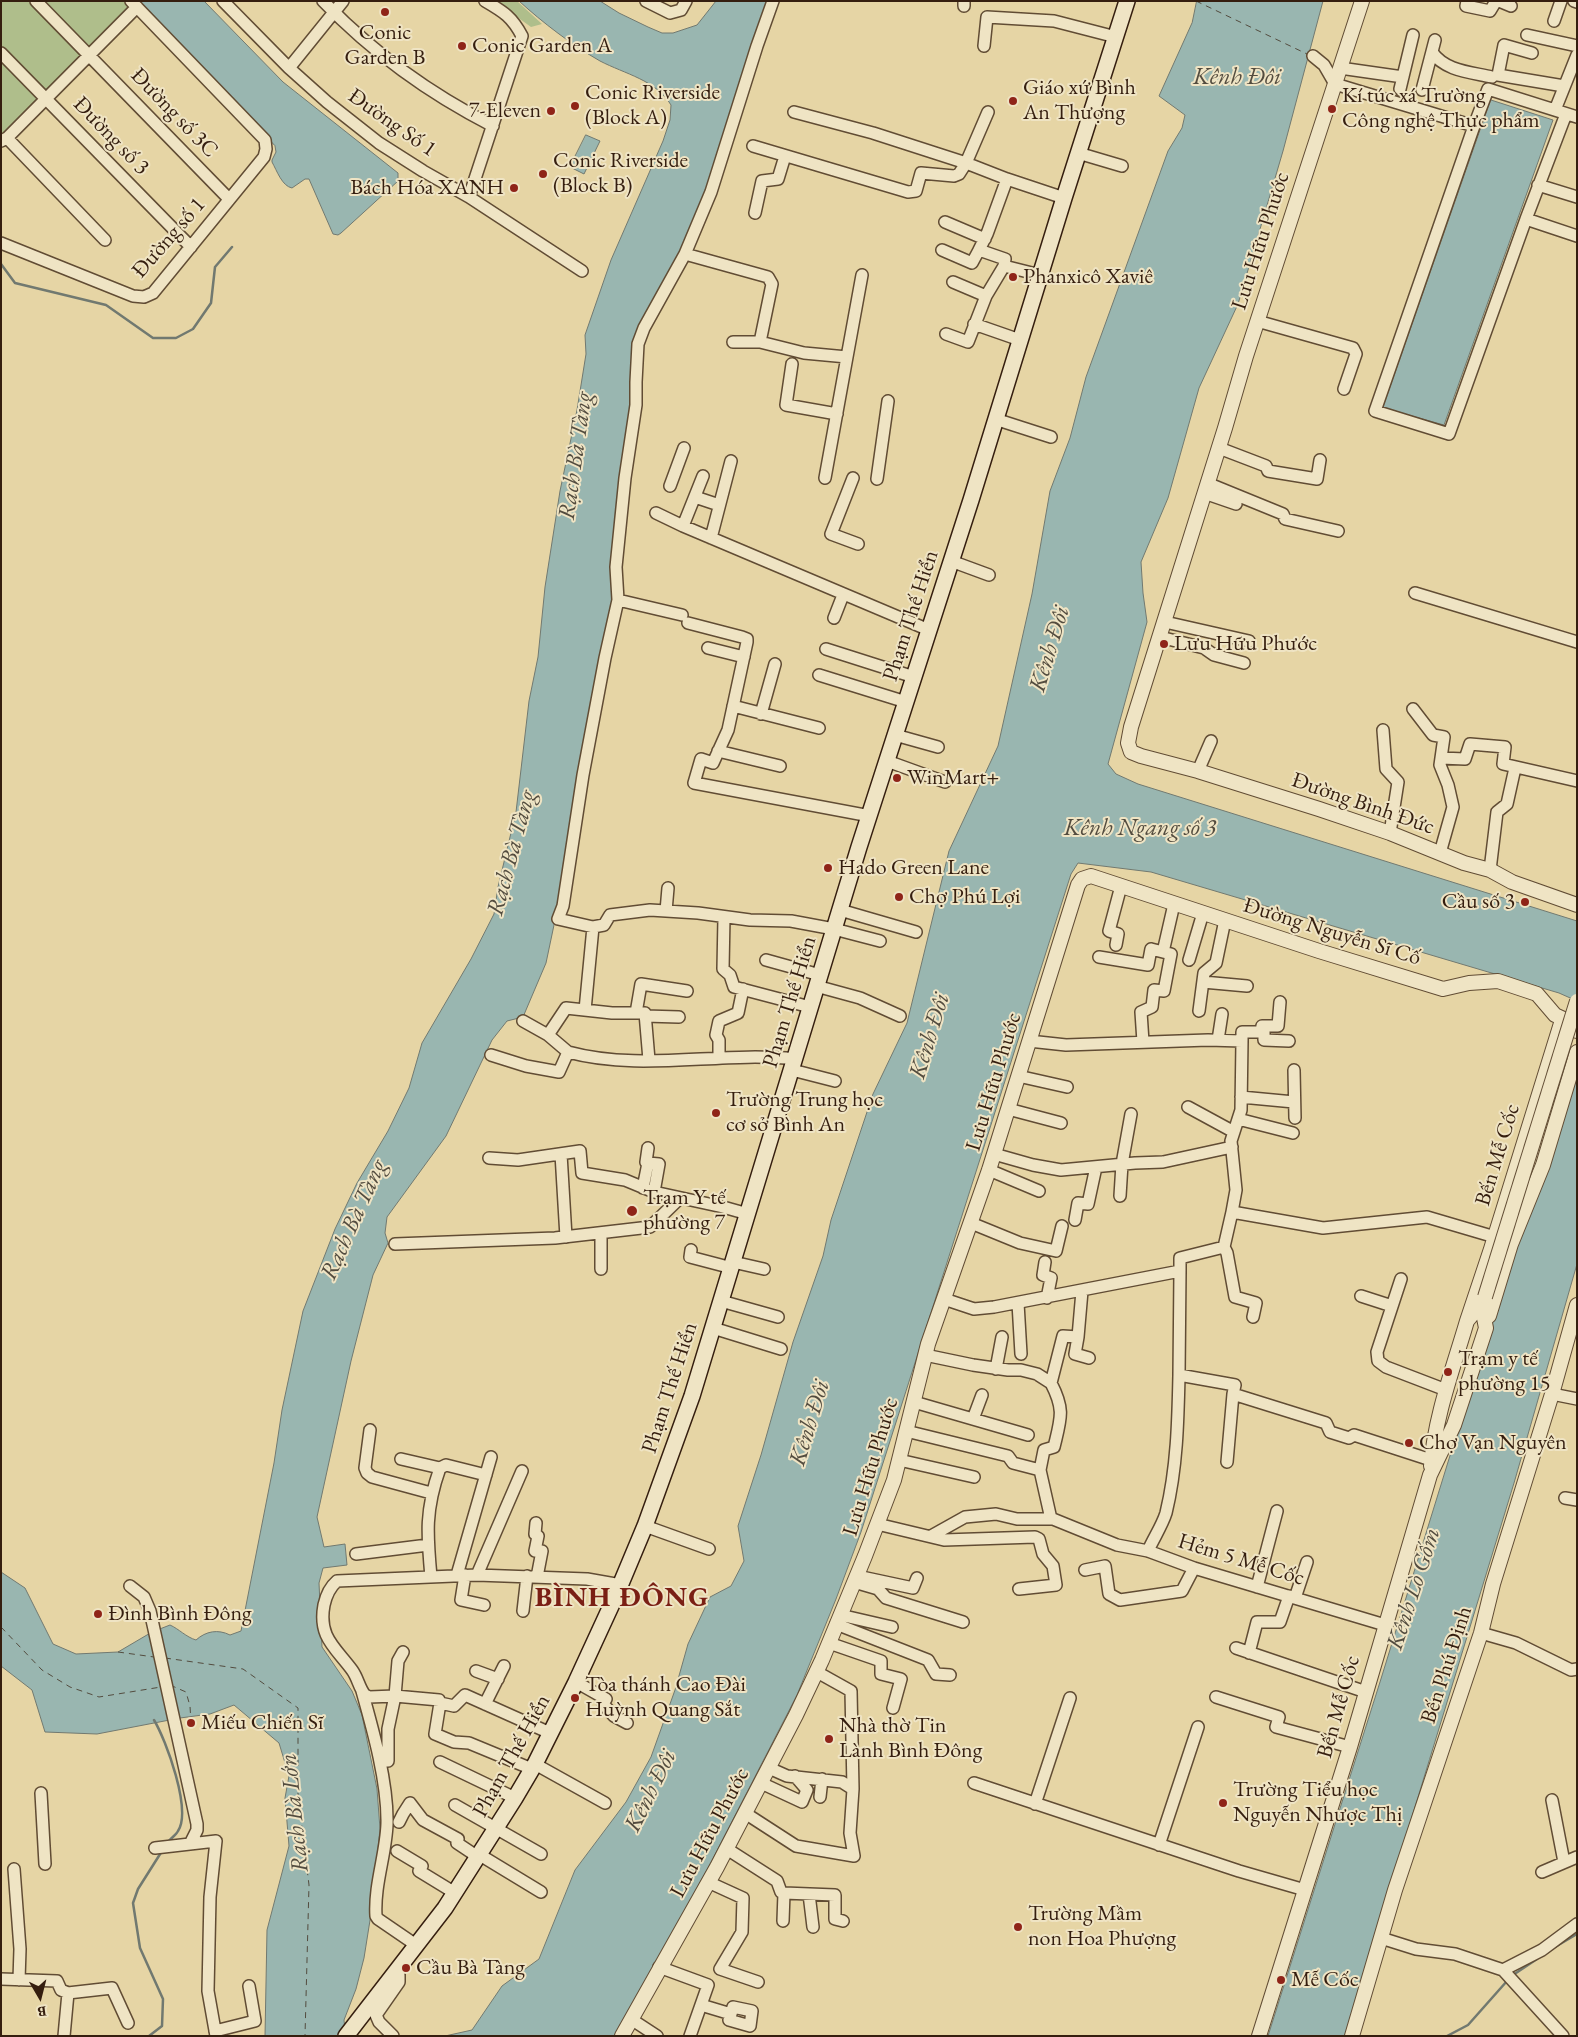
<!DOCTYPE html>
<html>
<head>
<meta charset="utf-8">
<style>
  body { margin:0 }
  #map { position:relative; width:1578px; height:2037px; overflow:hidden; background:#e6d5a5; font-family:"EB Garamond",serif }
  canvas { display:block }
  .frame { position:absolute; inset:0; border:2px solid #351e0f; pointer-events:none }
  .north { position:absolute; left:15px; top:1972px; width:50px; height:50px; -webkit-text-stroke:4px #efe4c4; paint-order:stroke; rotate:172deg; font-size:14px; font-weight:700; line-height:20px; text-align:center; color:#351e0f }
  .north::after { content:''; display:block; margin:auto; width:18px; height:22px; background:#351e0f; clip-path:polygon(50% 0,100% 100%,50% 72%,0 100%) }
</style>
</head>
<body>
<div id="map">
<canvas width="1578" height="2037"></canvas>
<div class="frame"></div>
<div class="north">B</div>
</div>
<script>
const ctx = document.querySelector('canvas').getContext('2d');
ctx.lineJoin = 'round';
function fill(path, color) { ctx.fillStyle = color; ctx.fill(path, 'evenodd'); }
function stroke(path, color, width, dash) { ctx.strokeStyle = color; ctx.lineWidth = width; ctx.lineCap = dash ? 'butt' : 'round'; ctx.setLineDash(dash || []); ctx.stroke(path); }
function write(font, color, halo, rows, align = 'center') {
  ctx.font = font + ' "EB Garamond",serif'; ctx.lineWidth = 4; ctx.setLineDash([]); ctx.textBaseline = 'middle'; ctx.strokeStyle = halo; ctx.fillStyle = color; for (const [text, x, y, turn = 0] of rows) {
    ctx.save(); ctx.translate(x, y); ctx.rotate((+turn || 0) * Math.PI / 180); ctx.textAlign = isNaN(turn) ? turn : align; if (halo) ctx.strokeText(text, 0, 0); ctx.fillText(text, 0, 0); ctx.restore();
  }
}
fill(new Path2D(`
  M1,1H33L82,55L47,90L42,89L1,47Z
  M40,1H127L130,8L93,46H86Z
  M495,1H517L542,24L531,27Z
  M1,57L39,99L1,138Z`), '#afbe8b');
const water = new Path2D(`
  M136,1H204L283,82L398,173V181L341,233L338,235L333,234L309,179H305L292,188C282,186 277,171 272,162V160L276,152L275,146Z
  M519,1H600L619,13L648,27L662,33H673L697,25L716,1H768L695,224L665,286L647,311L631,393L614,605L558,906L546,963L523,1017L507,1021L492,1040L446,1136L387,1217L385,1233L388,1243L373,1275L351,1361L317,1517L324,1547L345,1544L347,1565L323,1568L319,1583L322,1647L352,1691L362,1715L377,1789L380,1829L371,1914L364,1958L356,1989L344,2020L345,2030L348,2036H265L267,1930L289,1846L285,1798L289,1776L279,1743L234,1705L210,1714L180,1718L97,1734L45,1732L32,1690L1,1666V1572L25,1588L53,1644L76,1654L118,1652L152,1632L170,1625C179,1629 186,1637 196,1640C206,1631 218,1629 230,1635L241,1631L274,1463L282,1410L303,1311L335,1229L357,1183L388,1131L409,1088L422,1043L471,959L494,914L498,887L516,812L529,701L538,657L545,587L560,491L577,410L586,354L585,335L611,260L663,141L670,120L671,105C656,80 625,74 600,61C572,45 543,23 519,1Z
  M1197,1H1323L1283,151L1238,304L1199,388L1168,498L1141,562L1143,593L1147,622L1108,764L1116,774L1138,784L1577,921V1001L1559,993L1151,872L1078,863L1071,874L861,1532L836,1599L797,1695L707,1870L616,2036H445L472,2030L502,1986L539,1959L575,1870L626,1802L651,1757L675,1690L688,1644L710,1597L731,1586L744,1561L738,1526L761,1455L793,1342L823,1256L831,1220L873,1094L907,1023L949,851L998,746L1032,594L1050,491L1070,438L1086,377L1168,151L1182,128L1185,115L1159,96L1192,23Z
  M1491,100L1553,120L1444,425L1383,408Z
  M586,135L600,141L584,174L570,167Z
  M1577,1068V1264L1514,1483L1345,2036H1268L1380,1682L1508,1268Z`);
fill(water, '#99b6b0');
stroke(water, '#717970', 1);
stroke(new Path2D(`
  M1,264L15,283L106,305L153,338H176L193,329L211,303L215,267L232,247
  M154,1720C166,1740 192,1810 178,1831C176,1835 171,1838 168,1842
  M1555,1947L1577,1934
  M1513,1975L1537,1959
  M149,2036L162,2026L163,1999L140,1948L133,1903L138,1889L162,1851
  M1447,2036L1468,2025L1507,1981`), '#717970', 2.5);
stroke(new Path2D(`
  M1196,1L1307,54
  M1,1627L42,1670L70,1687L99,1697L161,1687
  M118,1652L154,1657
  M165,1658L243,1669L298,1708V1794L309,1885L305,2036
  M170,1685L186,1692L190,1706L191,1723`), '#534c3f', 1, [6, 5]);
const minor = new Path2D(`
  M36,1L229,199
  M223,1L289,68L327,102L379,143L423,171L469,197L582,271
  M323,1C372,52 430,94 493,126
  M646,1L670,13L681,10L686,1
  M773,1L757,46L711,192L685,254L644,328L638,344L636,382V405L625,478L616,567L618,600L605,658L583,775L563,906L558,919L593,927L604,925L610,915L650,910L698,913L750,920L791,921L834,929L880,941
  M964,1V6
  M1467,1L1466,6L1490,11L1496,1
  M1499,1L1511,6
  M1574,1L1577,2
  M1554,21L1561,1
  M1527,35L1577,46
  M984,46L987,17L1054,21L1116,37
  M1432,52C1445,71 1470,72 1492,77
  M1,53L191,247
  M1532,53L1504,45L1498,75L1564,86
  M1313,56L1324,65L1335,84L1474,126L1375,411L1449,434L1526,219L1577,236
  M289,68L343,1
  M1340,68L1403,77
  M1400,89L1413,35
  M1422,90L1435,40
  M1555,110L1577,55
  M988,112L966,163L1007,179L1064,198
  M1474,126L1488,89L1577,117
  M7,138L105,240
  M1,141L7,138L137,7
  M753,146L908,192L916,191L921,173L954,176L959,174L966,163L873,133L794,112
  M1078,153L1122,166
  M1538,185L1577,197
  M469,197L522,36C512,17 504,12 485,1
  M755,213L762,181L778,179L785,156
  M1526,219L1566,114
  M945,222L985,239
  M1,243L133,296L144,297L153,293L264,157L266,149L265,140L131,1
  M942,250L972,263L979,250
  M685,254L768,277L772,284L760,342
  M1004,266L1040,275
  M953,282L986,296
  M1257,321L1353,348L1356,354L1344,389
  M974,324L1020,340
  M946,334L968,342L986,296L1004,266L1005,259L979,250L987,234L1007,179
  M733,342H760L804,353L847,357L825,478
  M847,357L862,275
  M792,364L786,405L837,414
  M995,419L1051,437
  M1219,448L1266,466L1268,471L1317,479L1320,460
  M853,478L831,534L858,544
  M877,479L888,401
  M1207,483L1283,514L1285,519L1338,531
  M670,486L684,448
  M1204,493L1236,504
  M695,497L719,505
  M656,513L683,526L929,630
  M683,526L703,476
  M711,538L731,461
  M951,561L989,575
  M1415,593L1577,642
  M618,600L682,615
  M834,618L843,595
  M1165,622L1249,641
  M688,623L742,637L747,639V642L728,730L713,763L701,759L694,783L870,816
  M1160,637L1204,648L1214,655L1244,663
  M708,648L744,657
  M826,649L914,677
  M819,675L906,702
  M733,706L819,728
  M1413,709L1433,735L1444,737L1440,765L1448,785L1453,807L1440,853
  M761,714L775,664
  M1383,730L1386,769L1398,782L1390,833
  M895,735L938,747
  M718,751L780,766
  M1441,758L1465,759L1470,744L1505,747L1503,764L1577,781
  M887,761L945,782
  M1198,771L1211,741
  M1490,870L1497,812L1507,804L1515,768
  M840,910L916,932
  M666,911L668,888
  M724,917L723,969L730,975L734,987L810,1007
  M1116,945L1118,934L1109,931L1121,886
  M1099,957L1148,965L1151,949L1163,952
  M766,960L820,975
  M1189,960L1203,913
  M1203,982L1247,986
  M816,986L860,998L900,1016
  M585,1010L593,927
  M1199,1011L1204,973L1216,963L1225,920
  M636,1013L641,984L687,991
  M645,1016L679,1017
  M523,1021L548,1035L568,1052
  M1261,1032L1262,1026H1278L1280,1002
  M548,1035L566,1008L612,1013H645L649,1060
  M1218,1040L1222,1014
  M1029,1041L1066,1045L1208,1040L1242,1041V1032H1264V1040L1289,1041
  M1143,1042L1141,1012L1152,1007L1154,990L1164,991L1171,954L1163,952L1174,904
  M491,1055L526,1066L559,1072L568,1052C642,1072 720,1051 795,1059
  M719,1058V1040L716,1035L719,1021L738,1013L743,989
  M792,1070L835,1081
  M1294,1070L1295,1118
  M1018,1076L1067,1087
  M1241,1097L1294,1102
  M1188,1107L1234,1132
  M1008,1109L1061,1123
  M1238,1119L1293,1133
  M561,1154L566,1237
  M994,1154L1033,1165L1061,1170L1135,1163L1163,1162L1232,1147
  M489,1158L518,1160L580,1151L582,1173L625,1180L654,1192L723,1207L748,1214
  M648,1163L659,1164L654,1192
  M989,1170L1039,1191
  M643,1188L648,1163L646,1162L648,1148
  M1120,1196L1122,1164L1131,1114
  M1232,1212L1236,1190L1231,1141L1241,1110L1242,1041
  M1075,1220L1078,1203L1088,1204L1096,1167
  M971,1223L1020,1243L1056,1251L1062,1226
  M601,1233V1269
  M395,1244L555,1238L650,1227L680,1198
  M691,1250L690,1257L732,1268
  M733,1262L764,1269
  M1045,1262L1043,1275L1051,1278L1047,1298
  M1180,1271L1179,1375L1235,1385L1233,1394L1326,1423L1330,1432L1349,1438L1354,1435L1431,1460
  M1401,1279L1377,1352L1378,1361L1386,1367L1446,1390
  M1361,1296L1392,1306
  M944,1299L974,1309L994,1307L1180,1271V1258L1224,1247
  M721,1301L778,1317
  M1018,1303L1021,1354
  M1253,1317L1256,1303L1235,1297L1227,1253L1224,1247L1232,1212L1323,1228L1427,1217L1495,1237
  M713,1328L781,1349
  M1078,1337L1075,1354L1089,1358
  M925,1355L973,1365L1008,1370H1021L1037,1374L1051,1383L1063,1336L1078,1337L1082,1291
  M996,1369L1002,1337
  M1552,1394L1577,1399
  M914,1402L1028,1435
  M973,1419L982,1395
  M370,1430L365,1468L367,1473L372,1477L431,1493
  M906,1431L1008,1456L1013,1463L1040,1470L1051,1519
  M401,1459L440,1468
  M899,1460L974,1477
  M1227,1462L1233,1394
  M1040,1470L1044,1450L1054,1447C1061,1418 1065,1410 1051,1383
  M1565,1498L1577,1500
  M536,1523L535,1534L538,1536L535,1551H542L537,1577
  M877,1524L944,1540L1035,1537L1039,1539L1043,1554L1053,1566L1056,1585L1019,1589
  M645,1526L709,1549
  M931,1536L965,1517L996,1514L1017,1519H1053L1117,1545L1148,1551L1194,1568L1385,1625
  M1148,1551C1153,1539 1162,1526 1166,1513C1177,1468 1178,1421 1179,1375
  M356,1554L428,1545
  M1085,1570L1105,1566L1109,1594L1120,1600L1182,1591L1194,1568
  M457,1575L491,1457
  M465,1575L461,1600L484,1605
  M477,1575L522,1471
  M857,1576L913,1588L917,1578
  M431,1577C427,1534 425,1510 440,1468L446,1465L486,1475
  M854,1582L878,1589L886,1598L963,1622
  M130,1586L144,1597L150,1611L197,1824V1830L190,1844
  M1257,1587L1277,1511
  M1295,1598L1307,1562
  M523,1611L527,1576
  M840,1615L892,1627
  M836,1624L928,1660L936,1674L950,1675
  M1481,1633L1516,1643L1571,1670L1577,1669
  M829,1643L881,1661V1674L901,1679L893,1708
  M1236,1648L1366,1692
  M1249,1653L1257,1622H1280L1289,1596
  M476,1671L498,1679
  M817,1672L851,1691L853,1789
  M576,1682L606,1699L603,1704L614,1716L627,1723
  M362,1691C373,1730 388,1783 387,1824C386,1854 374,1885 376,1916L378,1919L416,1945
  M1216,1697L1279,1717L1276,1727L1350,1747
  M440,1703L435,1734L454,1742L469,1743L532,1769
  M485,1704L504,1666
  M550,1733L465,1695L454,1706L440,1703L439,1700L395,1696L369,1697L365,1695C359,1688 358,1678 352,1670C335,1647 318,1637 324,1605C326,1596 330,1587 337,1581L477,1575L587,1579L621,1585
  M388,1761V1729L395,1696L398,1661L403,1652
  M440,1762L515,1798
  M535,1764L605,1803
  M761,1783L802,1802L807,1790L795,1776
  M974,1783L1239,1871L1305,1890
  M41,1793L45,1864
  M820,1797L822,1779
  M1552,1800L1564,1862
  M1035,1804L1070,1698
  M455,1805L541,1854
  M745,1813L796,1846L854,1856L850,1833L853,1789L842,1782L787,1776L769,1768
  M399,1822L403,1814L410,1803L423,1820L458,1839L457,1843L478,1857
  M1159,1845L1198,1727
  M155,1848L216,1841L210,1897L208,1991L216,2036
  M727,1849L777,1881L781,1892L784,1893L835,1895V1919L843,1921
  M397,1851L422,1866L419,1871L455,1893
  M480,1855L541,1892
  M14,1869L20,1949L19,1980
  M1542,1872L1577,1857
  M708,1882L743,1898L742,1932L720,1969L758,1982
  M809,1894L813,1927
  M783,1921L784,1893
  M1381,1938L1416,1949L1455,1954L1503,1970L1563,2036
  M659,1967L708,1985L690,2036
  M1503,1970L1542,1950L1577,1924
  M1,1979L57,1981L61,1990L68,1993
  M68,1993L112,1988L128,2023
  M701,2005L731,2014L729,2020L750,2026L752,2011L733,2007L731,2014
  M631,2019L657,2036
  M215,2031L255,2021L249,1986
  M64,2036L68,1993
  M393,2036L379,2022L376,2015L399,1982V1967`);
const tertiary = new Path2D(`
  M1362,1L1246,356L1225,428L1131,727L1128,743L1131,752L1141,756L1198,771L1319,809L1390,833L1464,863L1490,870L1512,882L1577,905
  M1489,1316L1511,1244L1543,1165L1577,1052
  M1467,1321L1491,1249L1562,1020
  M1431,1466C1435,1416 1453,1369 1467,1321L1472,1315
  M622,2036L717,1867L796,1715L822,1660L865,1556L894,1480L928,1344L989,1170L1078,885L1082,879L1091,876L1319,951L1443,989L1469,983L1498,981L1537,994L1555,1015L1568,1021L1577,1031
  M1259,2036L1350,1747L1430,1475L1454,1425L1486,1328L1483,1313L1485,1297
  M1352,2036L1395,1890L1481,1633L1493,1584L1552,1394L1577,1305`);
const secondary = new Path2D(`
  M346,2036L445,1908L515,1798L535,1764L576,1682L617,1593L645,1526L692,1396L859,847L971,500L1064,198L1127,1`);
stroke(minor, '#614c34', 14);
stroke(tertiary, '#614c34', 16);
stroke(secondary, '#351e0f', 18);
stroke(minor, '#efe4c4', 11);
stroke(tertiary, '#efe4c4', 14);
stroke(secondary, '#efe4c4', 15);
const tertiaryBridge = new Path2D(`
  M1485,1297L1577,1001`);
stroke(tertiaryBridge, '#614c34', 16, []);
stroke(tertiaryBridge, '#efe4c4', 14);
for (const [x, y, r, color] of [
  [385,12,5,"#8f2418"],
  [462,46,5,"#8f2418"],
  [1013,101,5,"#8f2418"],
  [575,106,5,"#8f2418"],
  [1332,109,5,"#8f2418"],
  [551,111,5,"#8f2418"],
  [543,174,5,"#8f2418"],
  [514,188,5,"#8f2418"],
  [1013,277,5,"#8f2418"],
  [1164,644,5,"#8f2418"],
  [897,778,5,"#8f2418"],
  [828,868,5,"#8f2418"],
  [899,897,5,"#8f2418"],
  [1525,902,5,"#8f2418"],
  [716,1113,5,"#8f2418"],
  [632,1211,6,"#8f2418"],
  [1448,1372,5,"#8f2418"],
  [1409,1443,5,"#8f2418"],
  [98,1614,5,"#8f2418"],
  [575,1698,5,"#8f2418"],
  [191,1723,5,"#8f2418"],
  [829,1739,5,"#8f2418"],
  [1223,1803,5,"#8f2418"],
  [1018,1927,5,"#8f2418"],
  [406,1968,5,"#8f2418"],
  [1281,1980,5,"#8f2418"]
]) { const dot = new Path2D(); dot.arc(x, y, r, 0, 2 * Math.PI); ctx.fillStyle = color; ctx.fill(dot); stroke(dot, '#efe4c4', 2); }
write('22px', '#351e0f', '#efe4c4', [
  ["Conic",385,33,"center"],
  ["Garden B",385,58,"center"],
  ["Conic Garden A",472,46],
  ["Giáo xứ Bình",1023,88],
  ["An Thượng",1023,113],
  ["Conic Riverside",585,93],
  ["(Block A)",585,118],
  ["Kí túc xá Trường",1342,96],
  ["Công nghệ Thực phẩm",1342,121],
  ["7-Eleven",541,111,"right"],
  ["Conic Riverside",553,161],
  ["(Block B)",553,186],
  ["Bách Hóa XANH",504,188,"right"],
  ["Phanxicô Xaviê",1023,277],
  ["Lưu Hữu Phước",1174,644],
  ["WinMart+",907,778],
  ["Hado Green Lane",838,868],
  ["Chợ Phú Lợi",909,897],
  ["Cầu số 3",1515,902,"right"],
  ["Trường Trung học",726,1100],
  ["cơ sở Bình An",726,1125],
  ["Trạm Y tế",643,1198],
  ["phường 7",643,1223],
  ["Trạm y tế",1458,1359],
  ["phường 15",1458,1384],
  ["Chợ Vạn Nguyên",1419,1443],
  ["Đình Bình Đông",108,1614],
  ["Tòa thánh Cao Đài",585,1685],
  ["Huỳnh Quang Sắt",585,1710],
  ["Miếu Chiến Sĩ",201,1723],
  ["Nhà thờ Tin",839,1726],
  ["Lành Bình Đông",839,1751],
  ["Trường Tiểu học",1233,1790],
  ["Nguyễn Nhược Thị",1233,1815],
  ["Trường Mầm",1028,1914],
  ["non Hoa Phượng",1028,1939],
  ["Cầu Bà Tàng",416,1968],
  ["Mễ Cốc",1291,1980]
], 'left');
write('22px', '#351e0f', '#efe4c4', [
  ["Đường số 3C",174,113,46],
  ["Đường Số 1",392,123,35],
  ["Đường số 3",111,136,46],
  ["Đường số 1",169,238,-49],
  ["Lưu Hữu Phước",1261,241,-72],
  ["Phạm Thế Hiển",911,616,-72],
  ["Đường Bình Đức",1363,804,19],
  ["Đường Nguyễn Sĩ Cố",1332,932,17],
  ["Phạm Thế Hiển",790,1002,-73],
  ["Lưu Hữu Phước",994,1082,-73],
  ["Bến Mễ Cốc",1498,1155,-73],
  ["Phạm Thế Hiển",670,1388,-72],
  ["Lưu Hữu Phước",871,1467,-73],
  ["Hẻm 5 Mễ Cốc",1241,1560,17],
  ["Bến Phú Định",1447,1665,-72],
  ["Bến Mễ Cốc",1339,1707,-74],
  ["Phạm Thế Hiển",512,1756,-61],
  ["Lưu Hữu Phước",710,1833,-62]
]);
write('italic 24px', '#534c3f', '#efe4c4', [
  ["Kênh Đôi",1237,77],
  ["Rạch Bà Tàng",576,456,-82],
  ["Kênh Đôi",1050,649,-73],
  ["Kênh Ngang số 3",1140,828],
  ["Rạch Bà Tàng",512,853,-75],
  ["Kênh Đôi",930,1036,-73],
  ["Rạch Bà Tàng",354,1220,-66],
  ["Kênh Đôi",810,1423,-73],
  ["Kênh Lò Gốm",1414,1589,-72],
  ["Kênh Đôi",651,1791,-64],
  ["Rạch Bà Lớn",295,1813,-96]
]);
ctx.letterSpacing = '1px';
write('bold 28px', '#7a1f14', '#efe4c4', [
  ["BÌNH ĐÔNG",622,1598]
]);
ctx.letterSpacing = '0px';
</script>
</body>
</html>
